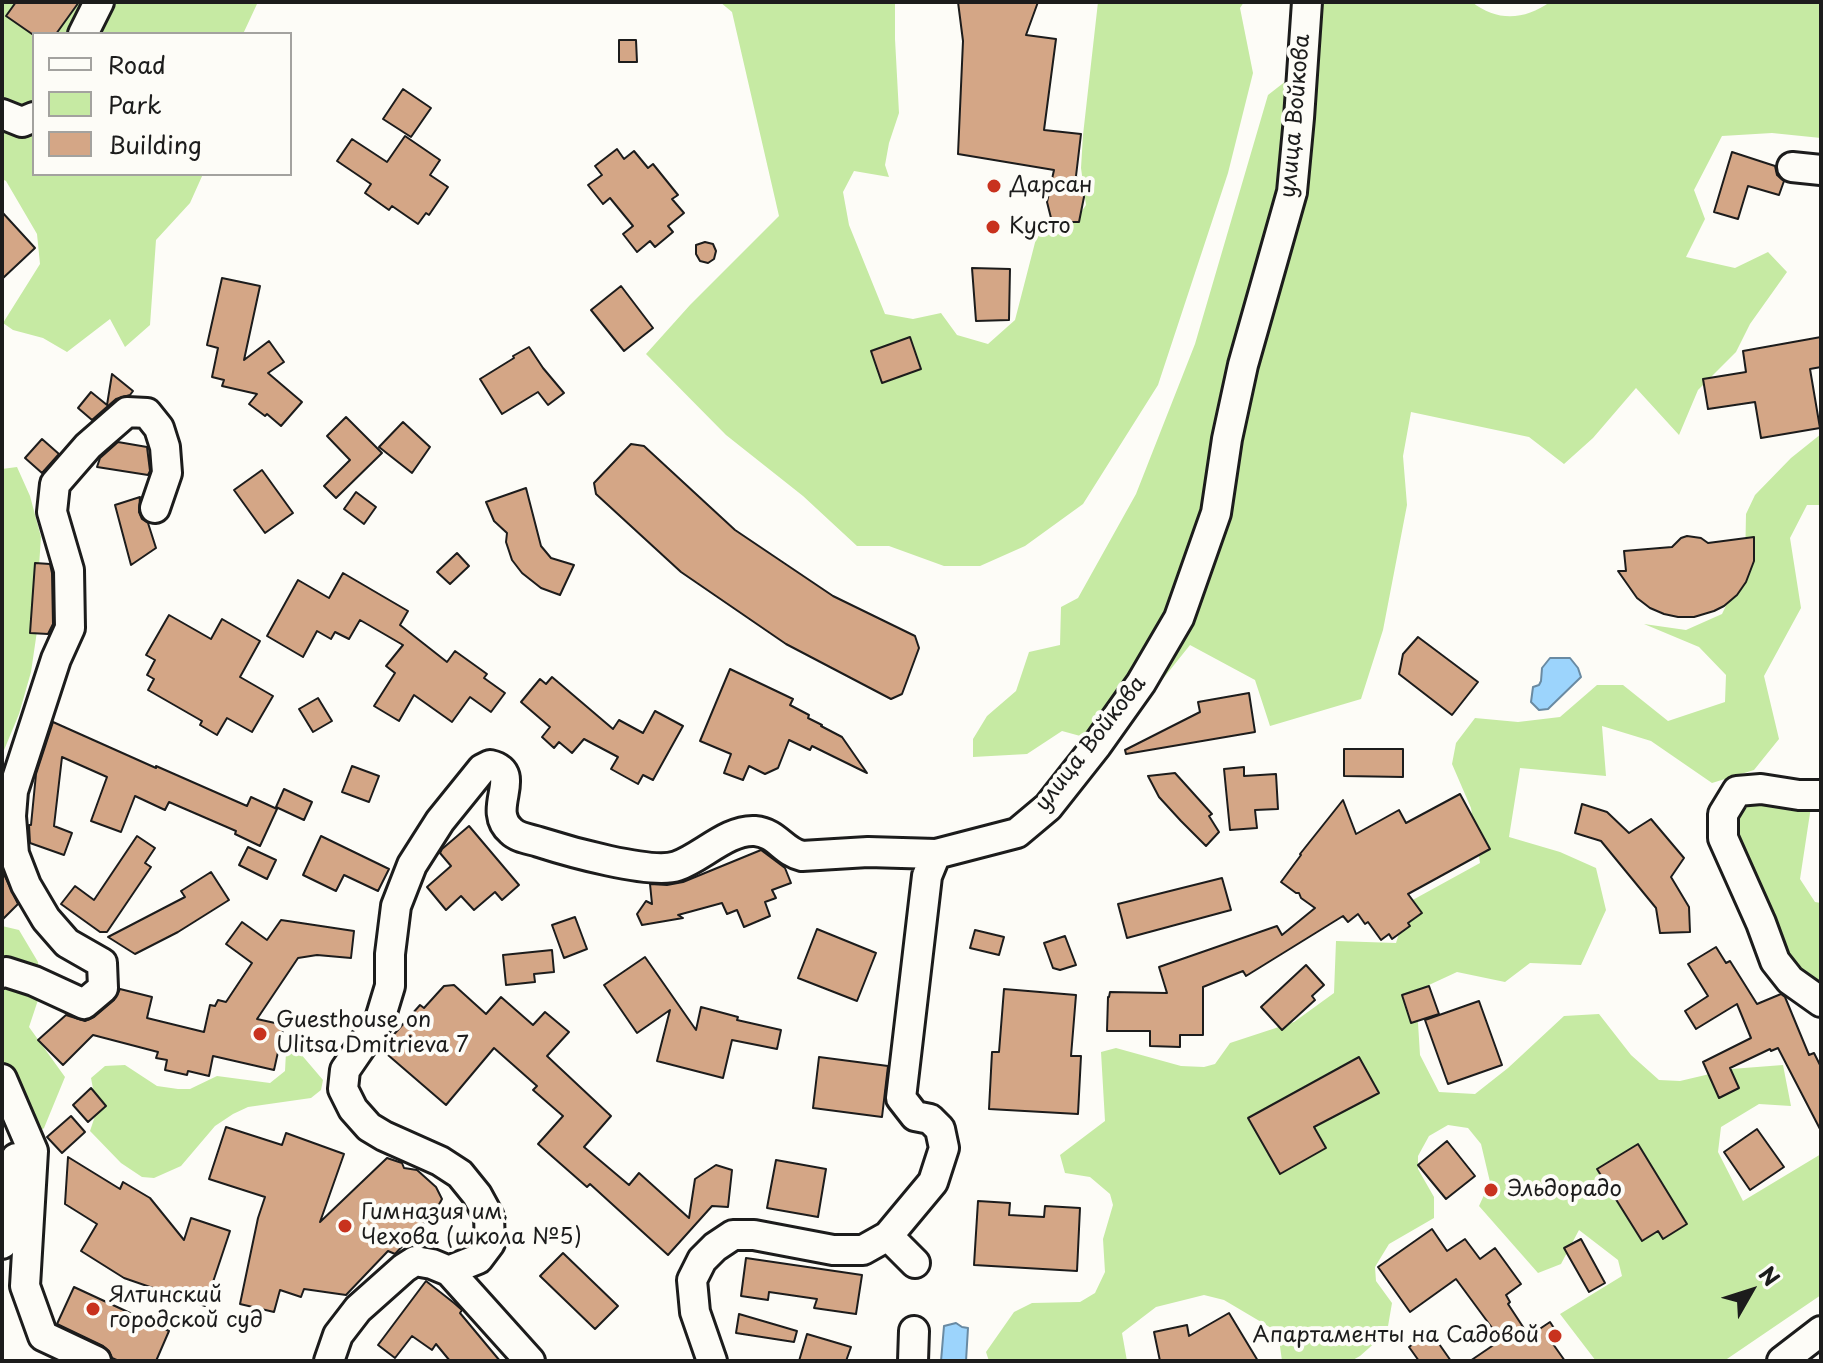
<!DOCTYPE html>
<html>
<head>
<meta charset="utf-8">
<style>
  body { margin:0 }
  #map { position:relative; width:1823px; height:1363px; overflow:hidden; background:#fdfcf7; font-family:"Playpen Sans",sans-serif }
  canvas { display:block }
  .frame { position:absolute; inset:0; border:4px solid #1c1c1c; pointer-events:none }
  .legend { position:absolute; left:32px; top:32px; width:260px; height:144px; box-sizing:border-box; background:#fdfcf7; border:2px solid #a3a29f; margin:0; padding:10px 14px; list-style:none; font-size:24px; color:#1c1c1c }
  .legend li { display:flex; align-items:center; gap:16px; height:40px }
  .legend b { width:40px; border:2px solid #a3a29f }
  .north { position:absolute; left:1711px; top:1251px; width:80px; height:80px; -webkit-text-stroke:6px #fdfcf7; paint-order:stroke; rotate:51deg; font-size:22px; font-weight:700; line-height:32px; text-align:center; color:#1c1c1c }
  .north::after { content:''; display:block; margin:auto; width:28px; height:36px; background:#1c1c1c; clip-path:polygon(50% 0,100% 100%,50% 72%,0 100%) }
</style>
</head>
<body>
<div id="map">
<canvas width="1823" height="1363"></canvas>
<div class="frame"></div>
<ul class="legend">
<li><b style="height:10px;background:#fdfcf7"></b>Road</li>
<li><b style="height:22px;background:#c6eaa3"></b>Park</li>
<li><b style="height:22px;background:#d4a686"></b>Building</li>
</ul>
<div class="north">N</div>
</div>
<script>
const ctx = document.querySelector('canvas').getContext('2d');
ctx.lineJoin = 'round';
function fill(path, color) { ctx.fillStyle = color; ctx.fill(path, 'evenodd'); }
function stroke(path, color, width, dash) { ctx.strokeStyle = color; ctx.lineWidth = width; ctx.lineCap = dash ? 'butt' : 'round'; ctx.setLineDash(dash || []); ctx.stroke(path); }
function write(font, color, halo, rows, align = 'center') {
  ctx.font = font + ' "Playpen Sans",sans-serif'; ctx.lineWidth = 8; ctx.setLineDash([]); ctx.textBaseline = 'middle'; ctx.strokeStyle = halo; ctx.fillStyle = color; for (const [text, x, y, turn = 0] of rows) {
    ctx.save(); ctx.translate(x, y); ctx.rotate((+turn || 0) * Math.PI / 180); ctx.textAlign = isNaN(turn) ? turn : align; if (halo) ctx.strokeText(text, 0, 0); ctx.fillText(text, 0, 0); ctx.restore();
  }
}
fill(new Path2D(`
  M2,2H16L7,16L34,36V174H203L190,203L156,240L150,325L125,347L110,319L67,352L43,338L13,330L3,323L40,264L37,234L6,181L2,179Z
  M79,2H260L257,4L243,34H56Z
  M720,2H895V39L899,113L889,143L885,165L889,177L854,171L843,192L849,225L885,314L913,319L941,313L957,335L988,344L1015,320L1038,231L1044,224L1075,221L1086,205L1081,168L1083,135L1098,2H1244L1240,8L1253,73L1228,173L1158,385L1083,504L1025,546L980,566H944L889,546H857L803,496L726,435L646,354L690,305L779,216L732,12Z
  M1318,2H1472C1497,22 1525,20 1550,2H1821V138L1772,133L1722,136L1694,190L1705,219L1686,257L1735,268L1768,252L1787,272L1750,324L1736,352L1698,390L1679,435L1636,388L1593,438L1564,464L1529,437L1411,412L1403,456L1407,505L1383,630L1361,699L1270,726L1255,680L1190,645L1158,685L1084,737L1062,731L1027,754L973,757V739L987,716L1016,691L1029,652L1060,645L1061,607L1078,598L1136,494L1195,344L1268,95L1309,63Z
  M1821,434V505H1807L1790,538L1801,608L1764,676L1779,739L1754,770L1712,783L1651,741L1602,726L1606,776L1520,768L1509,837L1560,852L1596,868L1606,910L1581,965L1530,963L1505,982L1457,972L1416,991L1420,1055L1439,1092L1475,1094L1508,1068L1564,1016L1599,1014L1631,1055L1659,1080L1680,1081L1731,1069L1783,1065L1791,1106L1759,1104L1721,1127L1718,1152L1743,1201L1821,1154V1295L1724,1361H1596L1560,1314L1622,1276L1618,1260L1579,1230L1561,1264L1538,1273L1479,1206L1490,1182L1481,1144L1468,1128L1448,1125L1429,1136L1418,1156V1169L1434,1197V1218L1389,1244L1375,1267L1376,1281L1392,1303L1387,1332L1360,1356L1351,1361H1282L1278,1332L1224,1300L1204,1295L1156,1307L1122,1333L1127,1361H989L986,1352L1014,1312L1032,1303L1080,1302L1095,1293L1105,1272L1103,1239L1113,1205L1110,1194L1090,1177L1065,1173L1060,1155L1105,1121L1101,1052L1116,1048L1181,1066L1204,1067L1215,1064L1230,1043L1294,1022L1334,993L1336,941L1396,943L1409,902L1480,863L1471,808L1452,764L1456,743L1475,718L1518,722L1560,717L1597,685H1623L1668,721L1725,702L1726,675L1699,647L1644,624L1686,630L1722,614L1745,566L1746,514L1755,495L1791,458ZM1359,1057L1378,1092L1320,1124L1301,1088ZM1295,1092L1326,1147L1280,1174L1249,1118ZM1638,1144L1687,1224L1663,1239L1658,1231L1641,1241L1598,1169Z
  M17,467L30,496L41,537L38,581L42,597L31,672L19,714L2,755V469Z
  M1743,797L1812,800L1800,879L1815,902L1821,903V992L1796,973L1730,835Z
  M2,926L19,930L38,962L40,994L29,1027L65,1077L44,1128L33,1137L2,1099Z
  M294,1046L323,1080L321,1090L311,1098L248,1107L233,1114L215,1126L181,1166L154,1178L142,1177L121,1163L90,1131L97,1110L91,1078L105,1066L125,1065L157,1086L178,1089H190L217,1076L270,1083L285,1071L286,1052Z`), '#c6eaa3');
const water = new Path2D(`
  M1550,658H1570L1578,668L1581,677L1548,709L1539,710L1531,702L1533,687L1539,685L1541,681L1542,668Z
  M956,1323L962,1327L968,1328L966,1361H941L944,1326Z`);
fill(water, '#9cd4fc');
stroke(water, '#698aa2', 2);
const building = new Path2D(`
  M16,2H79L56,34H32L6,16Z
  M958,2H1038L1026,35L1056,39L1044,130L1081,134L1076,176L1083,192L1084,197L1079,222H1052L1047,202L1054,170L958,154L963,41Z
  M619,40H636L637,62H619Z
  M403,89L431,108L411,137L383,119Z
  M405,136L440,160L430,175L448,187L429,215L426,213L418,224L392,206L389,210L365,193L371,184L337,161L352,139L387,162Z
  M617,149L624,159L634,151L648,168L653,164L678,195L672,199L684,213L668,226L673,232L655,247L650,241L637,252L623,234L633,226L610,198L603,204L588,185L602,175L595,166Z
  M1732,152L1775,166L1777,175L1784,181L1779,195L1748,186L1738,219L1714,212Z
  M2,212L35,248L2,279Z
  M705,242L713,244L716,251L714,259L708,263L700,261L696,254V245Z
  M972,268L1010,269L1009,320L976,321Z
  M222,278L260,286L244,360L269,341L284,362L268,373L302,402L281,426L267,414L265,416L249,404L257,394L222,386L224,380L212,377L218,348L207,345Z
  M621,286L653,328L624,351L591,310Z
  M910,337L921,369L882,383L871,351Z
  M1821,337V367L1810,369L1820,428L1761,438L1755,402L1708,409L1703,379L1746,372L1743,351Z
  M529,347L543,368L564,393L548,405L538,392L502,414L480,379L514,358L513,356Z
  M112,374L133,391L130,395L116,399L92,420L78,408L91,392L107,405Z
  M346,417L382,453L336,498L324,486L350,460L327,436Z
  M403,422L430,447L412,473L379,447Z
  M42,439L59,454L42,473L25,458Z
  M118,442L147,447L150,471L148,475L97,467L100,458Z
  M631,444L644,446L735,530L833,596L915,636L919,648L902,694L891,699L786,644L681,572L596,494L594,483Z
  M262,470L293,513L265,533L234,490Z
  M526,488L541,546L551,558L574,565L560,595L541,588L522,573L512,560L506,542L507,533L494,521L486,502Z
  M356,492L376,507L364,524L344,509Z
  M140,497L139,512L142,519L148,523L156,548L131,565L115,505Z
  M1687,536L1701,538L1708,543L1754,537V561L1746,582L1737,595L1724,606L1714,611L1694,617H1678L1664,614L1650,608L1637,598L1618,571H1626L1624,551L1672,547L1681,538Z
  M457,553L469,566L450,584L437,572Z
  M35,563L50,564L52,573L53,624L48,634L30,633Z
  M343,573L408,611L400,625L447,662L455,651L487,674L484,678L505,693L491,712L470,697L452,722L414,695L399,721L374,706L395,673L386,666L403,645L360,620L349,639L335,632L331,639L317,631L303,657L267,636L298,580L329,598Z
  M169,615L211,639L222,619L260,641L240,677L273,696L252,732L227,718L217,735L200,725L202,721L148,690L154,679L147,675L155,660L146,655Z
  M1418,637L1478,682L1452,715L1399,674L1403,654Z
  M730,669L793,699L790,705L809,715L808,718L822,725L821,726L842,737L867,773L812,746L810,750L789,740L778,768L765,774L749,766L743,780L724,773L731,754L700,741Z
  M552,677L613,729L619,720L643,733L655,711L683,726L653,780L643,775L638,784L611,769L618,757L584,739L572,753L559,742L554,748L542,737L550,727L521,702L540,679L546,684Z
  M1249,693L1255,732L1126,754L1125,750L1200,712L1198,702Z
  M318,698L332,721L313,732L299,709Z
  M53,722L156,768V766L247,806L251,797L277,809L260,846L235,834L236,831L169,802L165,810L135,796L121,832L91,821L107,777L62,757L54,826L72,833L64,855L30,843L29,825H31L36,774Z
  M1344,749H1403V777L1344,776Z
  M352,766L379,776L369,802L342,792Z
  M1244,767V776L1276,774L1278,809L1255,810L1257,828L1230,830L1224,769Z
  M1175,773L1212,814L1209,816L1219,832L1206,846L1181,821L1159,797L1148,776Z
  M284,789L312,802L304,820L276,807Z
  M1460,794L1490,849L1408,894L1422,913L1408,923L1410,926L1392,939L1389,934L1381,940L1368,922L1365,924L1358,914L1348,922L1343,916L1246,976L1243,971L1203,987V1035H1180V1047L1150,1046V1031H1107L1108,997H1109L1110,992L1167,993L1159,967L1277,926L1282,935L1315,908L1301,898L1299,893H1296L1281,882L1301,855L1300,854L1343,800L1356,834L1399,810L1406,823Z
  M1582,804L1607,812L1629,833L1651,819L1684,858L1671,877L1689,907L1690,932L1660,933L1656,908L1601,841L1575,833Z
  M469,826L519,885L502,900L495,892L474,910L461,896L446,910L427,887L451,866L440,853L442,849Z
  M137,836L155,848L145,863L151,867L107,932H100L61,904L75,886L94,900Z
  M321,836L389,869L378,891L344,875L336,891L303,875Z
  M248,847L276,860L267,879L239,865Z
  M761,850L785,868L791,883L772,890L776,898L765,902L770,916L744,927L737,910L727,914L722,903L678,915L683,918L642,925L637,914L646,901L652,904L650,884L667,885L683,882Z
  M2,870L18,904L2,920Z
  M211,872L229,900L178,932L135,954L108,937L185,897L181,891Z
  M1222,878L1231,910L1127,938L1118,904Z
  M575,917L587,949L564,958L552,925Z
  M281,920L354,931L351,958L317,955L298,958L257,1019L284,1025L274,1070L213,1056L209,1076L188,1071L187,1075L165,1070L167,1060L156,1058L158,1052L93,1035L63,1065L38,1040L66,1015L85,1021L94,1017L114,1000L120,989L152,997L147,1018L204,1032L210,1005L215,1006L218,1000L226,1002L252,963L226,944L242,922L267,940Z
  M817,929L876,953L857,1001L798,978Z
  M975,930L1004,937L999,955L970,948Z
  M1065,936L1076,965L1060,970L1053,968L1044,943Z
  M1716,947L1726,963L1730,961L1757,1004L1781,994L1785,997L1809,1055L1814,1053L1821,1067V1131L1778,1048L1771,1051L1770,1049L1730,1068L1739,1088L1719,1098L1703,1062L1751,1038L1737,1004L1696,1029L1685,1011L1708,996L1688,964Z
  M552,950L554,972L534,974L535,982L506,985L503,955Z
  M645,957L696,1030L701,1007L738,1017L737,1020L781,1030L777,1049L732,1040L723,1078L657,1061L670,1010L637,1033L604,985Z
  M1306,965L1324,985L1312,996L1315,1000L1282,1030L1261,1007Z
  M454,985L486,1014L501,997L533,1025L545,1012L569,1032L547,1056L611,1116L584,1147L629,1185L639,1173L689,1218L695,1179L716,1165L732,1170L728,1207L712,1206L668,1255L590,1184L587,1187L538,1144L563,1116L533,1090L537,1086L494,1048L446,1105L381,1049L420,1005L424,1008L444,986Z
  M1429,986L1439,1014L1411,1023L1402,995Z
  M1004,989L1076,995L1071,1056H1081L1078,1114L989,1109L992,1052H999Z
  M1479,1001L1502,1065L1448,1084L1425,1020Z
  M819,1057L888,1066L882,1117L813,1108Z
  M1359,1057L1379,1093L1314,1127L1326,1148L1280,1174L1248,1118Z
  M91,1088L106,1106L88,1122L73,1105Z
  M71,1116L85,1132L62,1153L47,1137Z
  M226,1127L282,1145L286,1133L344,1154L320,1222L387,1158L402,1163L404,1168L417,1170L436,1187L442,1199L436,1210L395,1254L388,1251L346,1295L304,1289L301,1297L280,1290L274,1312L240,1304L258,1218L265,1197L209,1179Z
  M1757,1129L1784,1167L1750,1190L1724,1152Z
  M1447,1141L1475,1176L1446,1199L1418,1165Z
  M1638,1144L1687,1224L1663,1239L1658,1231L1642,1241L1597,1169Z
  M68,1157L120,1189L123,1182L150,1198L184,1240L191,1218L230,1231L205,1306L124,1278L81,1251L97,1224L65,1204Z
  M776,1160L826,1169L818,1217L767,1208Z
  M978,1201L1010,1203L1009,1215L1044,1217L1045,1206L1080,1208L1077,1271L974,1265Z
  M1432,1229L1447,1251L1465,1239L1480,1259L1495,1248L1521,1284L1506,1295L1510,1302L1508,1304L1529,1336L1550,1322L1561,1339L1553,1344L1565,1361H1470L1501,1340L1456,1279L1410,1312L1378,1267Z
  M1581,1239L1605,1283L1589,1292L1564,1248Z
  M563,1253L618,1306L595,1329L540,1276Z
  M746,1258L862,1275L856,1314L814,1308L817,1299L769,1292L768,1300L741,1296Z
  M426,1281L454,1303L462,1310L460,1313L500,1361H450L436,1344L432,1350L412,1336L395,1358L378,1345Z
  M74,1287L169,1331L156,1361H119L112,1358L109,1351L103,1346L57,1324Z
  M1229,1313L1258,1361H1160L1154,1332L1187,1325L1189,1336Z
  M739,1314L797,1331L794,1342L736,1333Z
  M1430,1331L1451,1361H1419L1409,1347Z
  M807,1334L851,1347L846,1361H799Z`);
fill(building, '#d4a686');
stroke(building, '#1c1c1c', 2);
const minor = new Path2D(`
  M83,34L99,2
  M2,114L22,122L34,117
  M1792,167L1821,170
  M1821,795H1799L1761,789L1737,791L1723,814V838L1761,923L1775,961L1790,980L1821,1002
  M2,973L6,972L34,981L84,1004L103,988L102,963L67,943L46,919L26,885L14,854L11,816L13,791L56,659L70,628L69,570L52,512L55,484L88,446L127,412L147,413L159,428L165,447L167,473L155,508
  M2,1079L33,1151L25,1286L43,1336L96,1361
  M888,1236L915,1263
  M2,1244L16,1158
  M448,1271L478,1259L490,1243L489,1217L477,1195L460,1174L440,1161L384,1136L369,1127L353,1109L343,1089L345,1070L380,1019L390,986V954L396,906L412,865L440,821L482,769L490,765C525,773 485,809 511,831C518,838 530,839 539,842C567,851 651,875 677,866C701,858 728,829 755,831C777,833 783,852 802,856L868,852L936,854L1017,833L1048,807L1097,745L1141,683L1179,618L1216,513L1227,439L1243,365L1292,192L1299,118L1307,2
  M329,1361L338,1335L358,1309L404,1268L415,1261L432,1264L449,1271L530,1361
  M712,1361L695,1312L692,1280L702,1260L715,1247L733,1235H754L833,1250H863L888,1236L933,1182L944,1148L940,1129L930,1119L915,1116L901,1098L927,876L936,854
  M913,1361L914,1331
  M1782,1361L1821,1331`);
stroke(minor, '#1c1c1c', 34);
stroke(minor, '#fdfcf7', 28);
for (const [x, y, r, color] of [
  [994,186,8,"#c8321e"],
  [993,227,8,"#c8321e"],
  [260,1034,8,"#c8321e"],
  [1491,1190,8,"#c8321e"],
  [345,1226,8,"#c8321e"],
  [93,1309,8,"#c8321e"],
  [1555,1336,8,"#c8321e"]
]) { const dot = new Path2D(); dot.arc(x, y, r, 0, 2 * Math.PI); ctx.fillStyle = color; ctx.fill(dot); stroke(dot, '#fdfcf7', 3); }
write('22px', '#1c1c1c', '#fdfcf7', [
  ["улица Войкова",1296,116,-85],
  ["улица Войкова",1091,744,-52]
]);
write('22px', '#1c1c1c', '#fdfcf7', [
  ["Дарсан",1010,186],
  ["Кусто",1009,227],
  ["Guesthouse on",276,1021],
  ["Ulitsa Dmitrieva 7",276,1046],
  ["Эльдорадо",1507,1190],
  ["Гимназия им.",361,1213],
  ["Чехова (школа №5)",361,1238],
  ["Ялтинский",109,1296],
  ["городской суд",109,1321],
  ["Апартаменты на Садовой",1539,1336,"right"]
], 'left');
</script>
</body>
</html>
